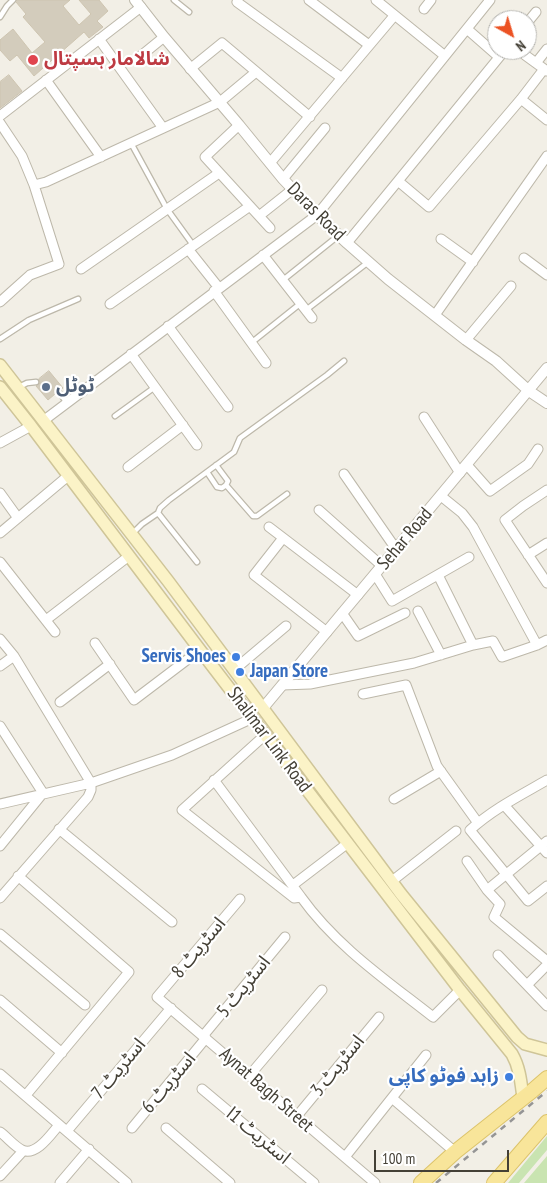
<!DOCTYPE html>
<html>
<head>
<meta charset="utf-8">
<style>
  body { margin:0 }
  #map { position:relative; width:547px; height:1183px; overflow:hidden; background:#f2efe6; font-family:"PT Sans Narrow",sans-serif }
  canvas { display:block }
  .north { position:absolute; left:487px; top:10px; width:50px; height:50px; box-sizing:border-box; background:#fff; border:1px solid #b4b3af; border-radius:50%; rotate:141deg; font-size:14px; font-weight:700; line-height:20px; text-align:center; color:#444036 }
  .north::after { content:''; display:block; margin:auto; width:18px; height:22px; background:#ec5223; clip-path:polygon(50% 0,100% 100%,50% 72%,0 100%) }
  .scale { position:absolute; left:374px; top:1150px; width:135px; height:22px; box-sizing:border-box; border:2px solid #444036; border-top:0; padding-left:6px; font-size:15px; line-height:18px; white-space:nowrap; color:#444036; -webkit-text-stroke:4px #fff; paint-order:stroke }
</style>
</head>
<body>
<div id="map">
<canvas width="547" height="1183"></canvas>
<div class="north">N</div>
<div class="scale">100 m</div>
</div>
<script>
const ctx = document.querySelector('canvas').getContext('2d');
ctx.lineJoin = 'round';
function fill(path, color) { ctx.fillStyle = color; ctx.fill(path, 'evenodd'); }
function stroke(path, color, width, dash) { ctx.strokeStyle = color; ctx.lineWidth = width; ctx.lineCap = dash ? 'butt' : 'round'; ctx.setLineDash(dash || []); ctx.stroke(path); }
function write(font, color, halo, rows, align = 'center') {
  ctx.font = font + ' "PT Sans Narrow","Noto Sans Arabic",sans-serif'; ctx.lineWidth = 4.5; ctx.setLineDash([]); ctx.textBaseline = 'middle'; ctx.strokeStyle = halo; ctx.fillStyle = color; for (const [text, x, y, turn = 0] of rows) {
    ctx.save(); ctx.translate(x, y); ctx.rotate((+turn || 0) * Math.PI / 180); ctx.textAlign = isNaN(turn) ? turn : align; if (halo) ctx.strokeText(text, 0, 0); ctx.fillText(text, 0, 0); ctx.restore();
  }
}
fill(new Path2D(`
  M547,1136V1150L519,1183H508Z
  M547,1156V1183H524Z`), '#c9e4b1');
const building = new Path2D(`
  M17,0H70L63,6L79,25L91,14L79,0H99L108,11L97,21L103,27L89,38L84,32L34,76L17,55L10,61L0,50V40L13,29L32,53L45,42L23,17L26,14L16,2Z
  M9,75L22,91L0,108V82Z
  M49,371L63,388L61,389L58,387L55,388L54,391L55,394L48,400L36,386L40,383L39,379Z`);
fill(building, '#d3ccbc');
stroke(building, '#cdc4b0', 1);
const service = new Path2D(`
  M174,0L189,12
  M0,17L7,6L13,0
  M131,143L167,209L193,245
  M283,280L338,236
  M306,310L367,263
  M0,339L29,320L78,299
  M251,343L301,303
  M19,387L27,383L36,382
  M58,391L67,403
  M115,416L155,387
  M216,465L228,481L226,485L253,516H257L287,494
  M207,472L217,487L222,488L226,485
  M158,513L160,508L169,500L234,452L240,438L327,375L344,361
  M133,533L142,524L158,513L197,562`);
const minor = new Path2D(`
  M238,0L237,2L342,78
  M309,0L369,45
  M376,0L445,56
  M424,9L431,0
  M527,23L536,12
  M467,29L499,57
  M99,39L163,128
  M525,55L547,71
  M137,59L164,37
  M536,63L547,49
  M190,69L222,43L310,117
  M46,80L101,157
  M521,99L547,120
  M0,116L141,7
  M0,123L22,156L34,185
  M239,125L205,157L270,228
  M270,163L394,16
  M283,179L325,128
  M398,181L505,50
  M259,216L293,189
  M441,239L473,262
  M347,243L398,181L429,207L521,99L544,69
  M188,249L219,288
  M263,255L312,318
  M524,258L547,275
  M81,269L219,173
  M214,291L266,363
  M0,302L30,275L59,264L34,185L46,182L220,102L256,72
  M110,304L250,206
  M435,315L547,156
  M168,326L228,407
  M466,340L511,286
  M131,354L197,445
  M424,417L460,473
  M43,421L317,215L490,0
  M0,443L31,426
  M467,465L490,491L528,464L538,449
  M128,467L183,425
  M344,474L396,549
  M547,490L523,506L505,520L547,583
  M0,493L18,518
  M441,496L462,513L473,527L537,645
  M319,510L382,566
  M269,527L358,595
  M0,533L68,476
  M283,538L254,575L327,632
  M528,555L547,543
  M0,562L55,632
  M375,574L392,601L469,557
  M438,575L473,645
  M418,611L441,655
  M342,613L358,636L405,613
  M46,620L129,556
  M0,639L14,656L91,783V790L88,797L0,898
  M95,643L134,700L200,650
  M0,666L14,656
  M234,670L286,626
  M282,685L310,684L414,663L473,645L493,641L502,657L537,645L547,640
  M363,694L406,685L437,766L478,823
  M60,702L110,664
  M0,726L43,793L0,846
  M265,735L182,810L294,898L301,897C336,946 386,980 433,1017L460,990
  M214,780L301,897
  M547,780C521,795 493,809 470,830L528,901L547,886
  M394,799L441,771
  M0,804L91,783L172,755L253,718
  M504,805L547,853
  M59,829L172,922
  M467,861L487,890L500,904L494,917L547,961
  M18,876L129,972L26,1095
  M392,881L456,831
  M293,885L348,843
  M487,890L547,841
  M240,899L157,997L375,1183
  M0,934L85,1005
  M498,955L547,1006
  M527,985L547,965
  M0,1000L62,1053
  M203,1036L285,937
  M0,1074L127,1183
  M249,1076L322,990
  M202,1089L314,1183
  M392,1098L455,1152
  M297,1116L379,1017
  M132,1128L206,1038
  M166,1128L230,1183
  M67,1131L171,1008
  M0,1132C7,1137 14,1146 22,1150C36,1157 51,1134 59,1125
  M345,1157L426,1055
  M0,1176L23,1151
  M60,1183L89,1149`);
const tertiary = new Path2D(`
  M135,0L164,37L239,125L283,179L317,215L347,243L388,279L466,340L496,361L529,391L547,403
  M263,708L547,368`);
const secondary = new Path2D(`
  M0,365L168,581L401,894L517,1037L525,1044L547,1050
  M0,387L31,426L200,650L460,990L512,1054C520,1068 521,1083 523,1098`);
const primary = new Path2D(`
  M421,1183L455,1152L532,1091L547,1078
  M494,1183L547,1122`);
stroke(service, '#bdb8aa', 7);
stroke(minor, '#bdb8aa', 11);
stroke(tertiary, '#bdb8aa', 12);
stroke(secondary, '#cfc598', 14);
stroke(primary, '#dcc36a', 16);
stroke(service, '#fff', 4.5);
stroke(minor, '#fff', 9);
stroke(tertiary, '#fff', 10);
stroke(secondary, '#fbf3c7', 11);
stroke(primary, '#f8e59a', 14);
stroke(new Path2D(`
  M436,1183L547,1091`), '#959595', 2.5, [6, 6]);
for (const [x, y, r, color] of [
  [33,60,6,"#e0444e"],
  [46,387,5,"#5c6f8a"],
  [236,657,5,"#3f7fe0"],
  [240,672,5,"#3f7fe0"],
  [509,1077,5,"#3f7fe0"]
]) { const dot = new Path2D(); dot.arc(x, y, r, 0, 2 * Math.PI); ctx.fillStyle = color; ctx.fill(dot); stroke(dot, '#fff', 2); }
write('bold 19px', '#be3a42', '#fff', [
  ["شالامار ہسپتال",44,60]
], 'left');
write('19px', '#444036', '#fff', [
  ["Daras Road",316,212,45],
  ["Sehar Road",405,539,-50],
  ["Shalimar Link Road",269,740,53],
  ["اسٹریٹ 8",199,948,-50],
  ["اسٹریٹ 5",244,987,-51],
  ["اسٹریٹ 3",338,1066,-51],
  ["اسٹریٹ 7",119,1069,-50],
  ["اسٹریٹ 6",169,1083,-50],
  ["Aynat Bagh Street",266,1090,41],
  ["اسٹریٹ 1ا",258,1136,40]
]);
write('bold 19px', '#4e5e75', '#fff', [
  ["ٹوٹل",56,387]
], 'left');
write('bold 19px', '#366cbe', '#fff', [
  ["Servis Shoes",226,657],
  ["Japan Store",250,672,"left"],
  ["زاہد فوٹو کاپی",499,1077]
], 'right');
</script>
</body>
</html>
